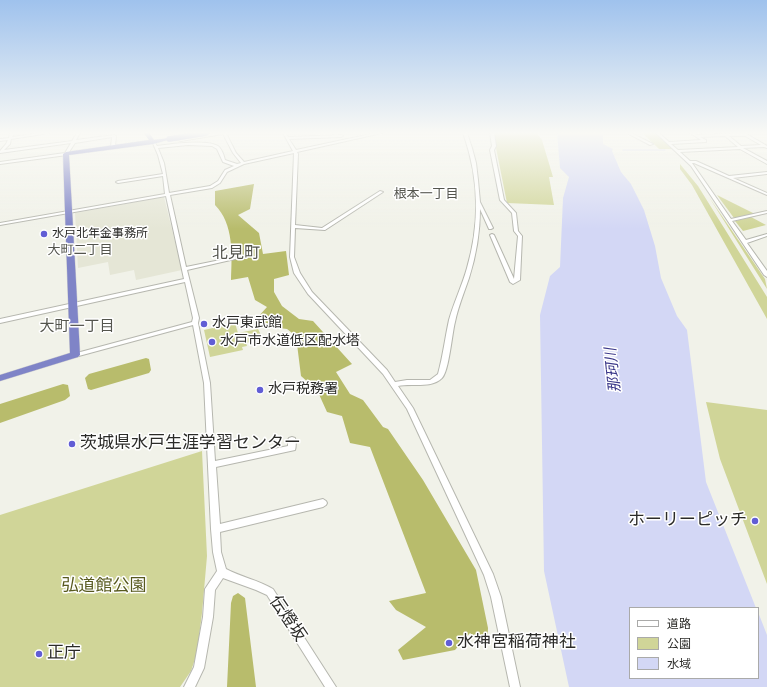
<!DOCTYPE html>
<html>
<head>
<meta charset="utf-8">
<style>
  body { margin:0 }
  #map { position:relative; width:767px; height:687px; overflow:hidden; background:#f1f2e9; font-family:Jost,"Noto Sans JP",sans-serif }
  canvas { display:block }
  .legend { position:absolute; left:629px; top:607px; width:130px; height:72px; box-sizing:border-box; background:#fff; border:1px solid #aaaaa9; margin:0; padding:5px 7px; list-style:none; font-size:12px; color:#2b2b28 }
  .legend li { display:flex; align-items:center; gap:8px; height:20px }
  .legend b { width:20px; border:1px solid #aaaaa9 }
</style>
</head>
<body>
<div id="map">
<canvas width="767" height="687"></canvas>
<ul class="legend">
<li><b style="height:5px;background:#fff"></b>道路</li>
<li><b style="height:11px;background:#d0d598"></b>公園</li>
<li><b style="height:11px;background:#d3d7f5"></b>水域</li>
</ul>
</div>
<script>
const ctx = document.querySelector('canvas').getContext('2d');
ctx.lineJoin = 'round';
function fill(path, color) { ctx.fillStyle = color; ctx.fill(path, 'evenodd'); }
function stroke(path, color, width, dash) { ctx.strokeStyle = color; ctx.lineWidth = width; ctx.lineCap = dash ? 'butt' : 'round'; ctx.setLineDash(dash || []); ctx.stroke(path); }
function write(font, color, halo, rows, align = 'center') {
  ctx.font = font + ' Jost,"Noto Sans JP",sans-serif'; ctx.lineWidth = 3; ctx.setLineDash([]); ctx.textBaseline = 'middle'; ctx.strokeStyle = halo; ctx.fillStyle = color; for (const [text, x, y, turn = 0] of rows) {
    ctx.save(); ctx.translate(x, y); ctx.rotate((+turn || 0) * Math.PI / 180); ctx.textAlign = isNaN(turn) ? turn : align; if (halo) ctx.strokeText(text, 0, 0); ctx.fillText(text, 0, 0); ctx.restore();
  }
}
fill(new Path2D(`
  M164,197L182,270L136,280L134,270L110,275L108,262L78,268L75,213Z`), '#e5e6d6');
fill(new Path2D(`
  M493,133H537L542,140L553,177H549L554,205L507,203Z
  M642,133H655L674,149H659Z
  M680,164L698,186L767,297V319L692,185L680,169Z
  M717,195L755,214L734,218Z
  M709,197L765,279L767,289Z
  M751,217L766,225L743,231L735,221Z
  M235,323L238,333L258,329L261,335L257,336L258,338L254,339L255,341L246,343L247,346L242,347L243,350L210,357L204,330Z
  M706,402L767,410V584L720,459Z
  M202,451L207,556L202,613L197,653L191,671L180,687H0V515Z`), '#d0d598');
fill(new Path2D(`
  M254,184L250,209L238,215L259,233L263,254L286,251L289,275L274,279V292L282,306L299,319L313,321L352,364L336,372L350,394L363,400L383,427L388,429L423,480L476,570L488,628L487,647L470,633L455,650L403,660L398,650L426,627L396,610L389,601L426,593L370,447L350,443L342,416L327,412L317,390L301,376L296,336L287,329L264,326L257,318L267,307L255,300L248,277L231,280C232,255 234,224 215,205V191Z
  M146,358L149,359L151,370L149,373L91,390L88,389L85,378L89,374Z
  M63,384L68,385L70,396L65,400L0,423V404Z
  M238,593L245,598L256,687H227L231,603L233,596Z`), '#b8bc6c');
fill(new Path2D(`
  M557,133H603V144L613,149L612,151L621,172L631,184L644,210L655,246L661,278L677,316L687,330L706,482L756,608H630V678H758V612L767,635V687H569L544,571L540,315L550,276L560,267L563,198L569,177L560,168Z`), '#d3d7f5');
stroke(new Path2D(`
  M731,148L737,147
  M623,150H665`), '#d3d7f5', 1);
const minor = new Path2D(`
  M10,133H14L12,137L39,133H49L11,139L10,144L4,150L72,141L77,133H80L76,140L114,135L116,136L115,147L113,148L111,147L112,137L75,143L67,155L0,164V162L65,153L71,143L0,153V151L6,144L8,140L0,141V139L9,138Z
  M215,133H226L236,153L244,162L293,151L283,133H286L288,137L341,135L343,136L341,137L289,139L296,150L375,133H382L297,152L298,154L295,225L322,228L380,191L383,192L325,230L295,228L294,257L300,273L312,292L387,370L395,382L407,380H430L438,374C443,356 445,338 449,320C454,302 462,286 467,268C480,224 479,177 463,133H467L472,148L476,163L478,180L480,202L493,228L491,229H489L480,209C480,232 476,256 469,278C464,293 458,307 455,322C452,333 449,371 442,378C431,389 412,383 398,386L413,408L493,574L501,597L520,687H510L491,597L484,575L407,409L383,374L308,294L294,273L290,257L294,153L244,164L227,172L220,183L212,188L170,195L186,267L235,257L237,258L235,259L187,270L199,318L198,323L210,383L215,461L288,446V440L289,438L292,437L295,438C296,441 296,447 295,450L216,467L220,524L323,499L326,501L327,503L326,505L323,507L220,532L221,552L226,569C241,577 258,580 273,589L336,687H325L267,595L256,590L223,578L215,590L213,617L204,668L195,687H184L194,667L203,617L205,589L217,571L213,552L211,529L204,383L193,325L75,357L72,355L73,354L192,322L193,318L185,282L0,323V319L184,279L166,196L0,225V223L165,194L163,176L118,183L116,182L118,181L163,174L158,155L152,141H154L157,146C169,144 208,139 218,146C222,149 224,156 225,160L237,164L241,163L233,153L223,134L181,141L174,139L176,138L181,139ZM188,145L212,146L217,149L223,162L234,166L225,170L218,181L210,186L169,193L164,163L158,148Z
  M490,133H494L496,146L494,150L504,200L516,213L518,231L522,236L520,280L513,284L510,282L490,235L492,234L494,235L514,279L518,236L514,231L512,213L500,200L490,150L492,146Z
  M627,133H631L653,144L650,145Z
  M656,133H659L669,142L701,140L690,133H694L697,135L745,133L767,146V148L764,147L743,148L767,161V164L740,149L680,152L690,161H696L729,176L767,172V174L733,178L767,193V195L694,163H692L731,219L767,211V213L732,221L746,240L767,234V236L747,243L767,271V277L764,275L691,166ZM725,136L738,147L678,150L671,144L706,142V140L700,137ZM729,136H745L761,145L741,146Z`);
const highway = new Path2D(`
  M144,133H149L154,140L169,138L171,139L153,144L69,155L80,355L78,357L0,381V375L70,353L63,154L66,152L149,140Z`);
stroke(minor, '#b6b7af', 2);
stroke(highway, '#d0d0d0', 1);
fill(minor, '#fff');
fill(highway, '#7f84c7');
const highwayBridge = new Path2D(`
  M169,139L206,133`);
stroke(highwayBridge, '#d0d0d0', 6, []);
stroke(highwayBridge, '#7f84c7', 5.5);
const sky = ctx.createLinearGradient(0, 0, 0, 229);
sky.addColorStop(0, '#9fc2ed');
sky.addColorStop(0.58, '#f9f9f5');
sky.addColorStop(1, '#f9f9f500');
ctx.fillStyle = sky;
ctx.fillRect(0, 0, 767, 229);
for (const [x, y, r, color] of [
  [44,234,4,"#615dd5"],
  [204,324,4,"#615dd5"],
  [212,342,4,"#615dd5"],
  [260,390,4,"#615dd5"],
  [72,444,4,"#615dd5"],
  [755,521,4,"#615dd5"],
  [449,643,4,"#615dd5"],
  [39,654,4,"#615dd5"]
]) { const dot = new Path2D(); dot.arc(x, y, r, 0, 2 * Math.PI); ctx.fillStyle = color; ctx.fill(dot); stroke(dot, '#fff', 1.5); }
write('12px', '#2b2b28', '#fff', [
  ["水戸北年金事務所",52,234]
], 'left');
write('13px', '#54554e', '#fff', [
  ["根本一丁目",426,195],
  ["大町二丁目",80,251]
]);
write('14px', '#2b2b28', '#fff', [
  ["水戸東武館",212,324],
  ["水戸市水道低区配水塔",220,342],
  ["水戸税務署",268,390]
], 'left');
write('15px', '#54554e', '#fff', [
  ["大町一丁目",77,327]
]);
write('italic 15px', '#3a3789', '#fff', [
  ["那珂川",614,370,-96]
]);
write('16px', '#54554e', '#fff', [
  ["北見町",236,254]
]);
write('17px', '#2b2b28', '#fff', [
  ["茨城県水戸生涯学習センター",80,444],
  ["ホーリーピッチ",747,521,"right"],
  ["水神宮稲荷神社",457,643],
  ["正庁",47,654]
], 'left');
write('17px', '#57591e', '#fff', [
  ["弘道館公園",104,587]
]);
write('17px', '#2b2b28', '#fff', [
  ["伝燈坂",287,619,56]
]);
</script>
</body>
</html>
